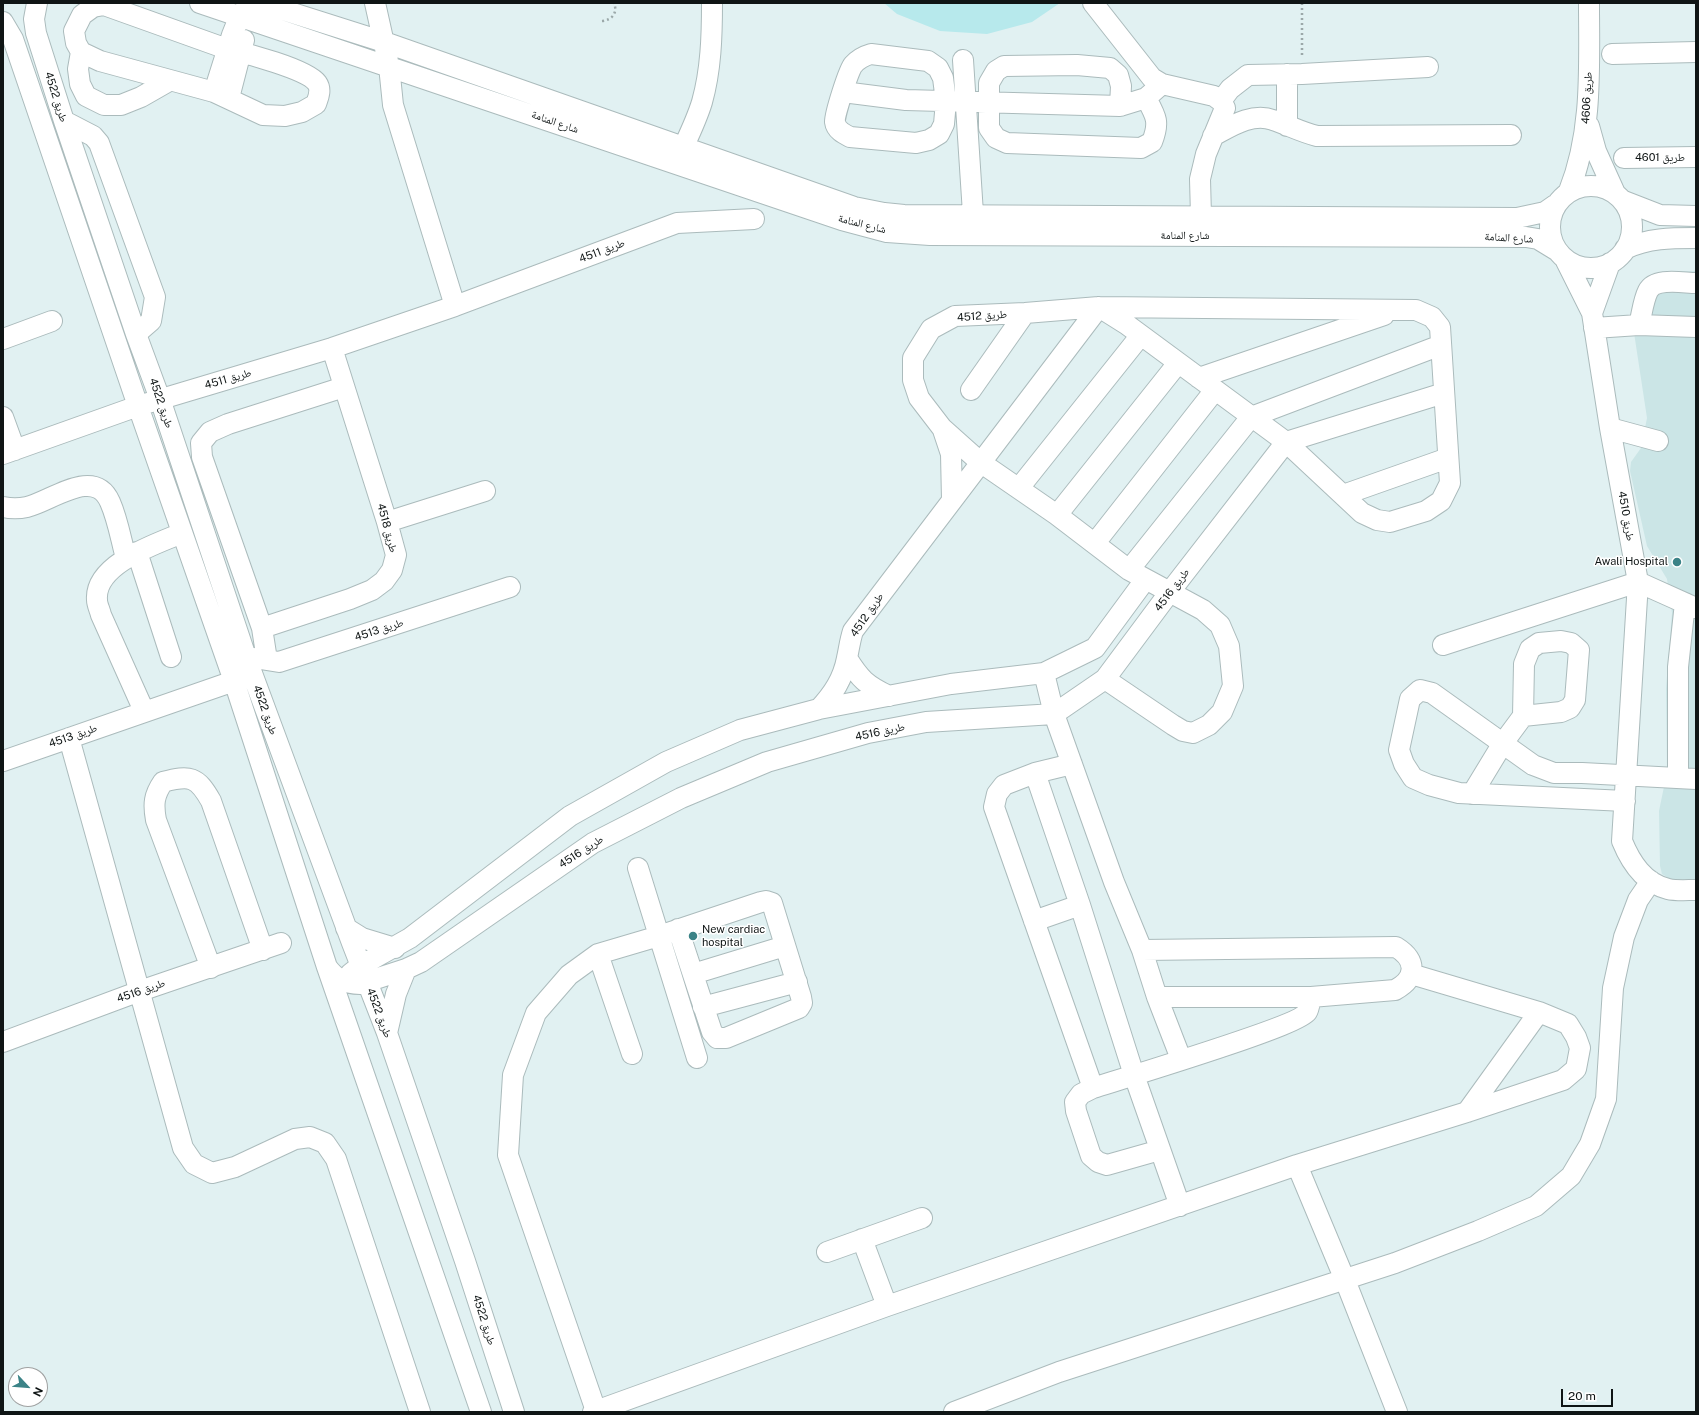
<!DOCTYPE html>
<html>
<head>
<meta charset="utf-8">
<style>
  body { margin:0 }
  #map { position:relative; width:1699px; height:1415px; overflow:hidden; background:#e1f1f2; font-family:"Public Sans",sans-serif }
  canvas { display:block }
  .frame { position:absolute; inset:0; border:4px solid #0f1515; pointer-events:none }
  .north { position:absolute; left:8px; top:1367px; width:40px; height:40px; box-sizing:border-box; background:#fff; border:1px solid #9fa1a1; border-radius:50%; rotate:116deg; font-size:11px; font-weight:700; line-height:16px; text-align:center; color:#0f1515 }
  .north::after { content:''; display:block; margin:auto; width:14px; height:18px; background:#3b8387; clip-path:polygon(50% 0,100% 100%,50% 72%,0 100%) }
  .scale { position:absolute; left:1561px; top:1389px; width:52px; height:18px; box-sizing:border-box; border:2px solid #0f1515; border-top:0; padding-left:5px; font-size:12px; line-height:14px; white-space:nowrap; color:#0f1515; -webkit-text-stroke:3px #fff; paint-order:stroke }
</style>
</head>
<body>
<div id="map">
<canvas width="1699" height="1415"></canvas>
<div class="frame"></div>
<div class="north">N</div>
<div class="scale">20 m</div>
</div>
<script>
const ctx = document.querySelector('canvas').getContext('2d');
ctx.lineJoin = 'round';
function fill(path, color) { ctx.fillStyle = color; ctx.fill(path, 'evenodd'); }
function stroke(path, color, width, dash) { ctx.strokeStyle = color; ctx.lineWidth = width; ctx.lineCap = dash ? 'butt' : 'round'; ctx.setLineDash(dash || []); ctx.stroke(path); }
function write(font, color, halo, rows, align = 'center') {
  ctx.font = font + ' "Public Sans","Noto Naskh Arabic",sans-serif'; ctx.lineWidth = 3; ctx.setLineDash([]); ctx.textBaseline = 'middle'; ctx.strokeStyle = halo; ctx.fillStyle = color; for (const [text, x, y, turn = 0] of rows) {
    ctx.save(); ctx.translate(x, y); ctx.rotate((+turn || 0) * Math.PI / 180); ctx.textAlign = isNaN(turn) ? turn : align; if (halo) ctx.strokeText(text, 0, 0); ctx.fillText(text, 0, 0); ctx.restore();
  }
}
fill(new Path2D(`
  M1696,271V884L1670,879L1662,874L1660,866L1659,811L1667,772L1666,688L1672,613L1667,579L1647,546L1630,471L1631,462L1641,448L1647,418L1631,313L1638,294L1652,278L1669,272Z`), '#cbe5e6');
fill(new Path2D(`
  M884,3H1060L1032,22L987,34L940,31L897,14Z`), '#b7e9ec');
const minor = new Path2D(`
  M37,3L34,19L36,33L64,121L136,334L160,399L246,657L352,943L387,1033L465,1261L514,1412
  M200,3L842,220L887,232L930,235L1526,237L1538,239L1556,250
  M261,3L384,42L854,207L884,213L904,215L1517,218L1545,212L1555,205
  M375,3L389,66L393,105L455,306
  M1093,3L1152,78L1162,84L1214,96L1221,101L1225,108L1206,154L1200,179L1201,216
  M104,5L227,49C245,53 307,69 317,83C322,90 318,98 316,104L302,112L285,116L263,115L214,92L100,61L81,52L76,43L74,31L82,15L93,7Z
  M3,22L13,39L138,406L234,681L327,967L481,1412
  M81,52L78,69L80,84L86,96L104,105H121L141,97L169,81
  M871,54L928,61L938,68L943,78L946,101L944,124L939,134L929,140L916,143L850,137C844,134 836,130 835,122C834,116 849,69 853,65C858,59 864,56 871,54Z
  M1612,54L1696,52
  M963,60L974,229
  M1287,74V126
  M214,92L232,35L236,25L243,17L247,3
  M843,92L906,100L1120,106L1146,98L1162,84
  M229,98L244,40
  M1221,101L1230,89L1248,75L1302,74L1428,67
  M1120,106L1121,86L1118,75L1110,68L1077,65L1004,66L996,71L989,83V128L996,138L1007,143L1141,148L1152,142C1160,122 1156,116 1146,98
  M64,121L93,136L99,143L155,297L151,321L136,334
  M1589,126L1596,151L1615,193
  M1213,136C1230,127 1252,112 1273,120C1288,125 1301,132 1317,136L1511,135
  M1624,158L1696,157
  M678,159C686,141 696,122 702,102C711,70 712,36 712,3
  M1550 227a41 41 0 1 1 82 0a41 41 0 1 1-82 0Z
  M1569,191C1593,131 1589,66 1589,3
  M1624,201L1660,215L1696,216
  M1625,249C1648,238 1671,238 1696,238
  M1566,261L1592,313
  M1610,263L1592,313L1610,428L1638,582L1622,841C1631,863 1644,883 1668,889C1676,891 1687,890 1696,890
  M1099,307L1126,324L1286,442L1362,513L1377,520L1390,522L1426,511L1441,501L1450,483L1440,327L1432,317L1416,310L1099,307L1025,313L955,316L931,329L913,358V380L919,398L942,428L980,462L1057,515L1129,570L1203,610L1220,625L1229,646L1233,686L1222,712L1209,725L1193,733L1183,731L1173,725L1105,679
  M1639,325C1642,314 1643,301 1648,291C1655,277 1683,283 1696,283
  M1594,328L1639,325L1696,327
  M3,339L52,321
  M1199,378L1384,315
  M971,390L1025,313
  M3,417L15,450
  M1610,428L1658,441
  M943,430L951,454L952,500
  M1286,442L1444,393
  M3,454L138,406L332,348L455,306L677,223L754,219
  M1019,488L1141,335
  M1343,495L1448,458
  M3,507C12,509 18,509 27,507C52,501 94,466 110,502C118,520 121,540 126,558
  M1057,515L1178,363
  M387,522L485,491
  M1095,543L1215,390
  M137,552L171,657
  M1129,570L1251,417L1441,345
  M262,628L350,599L372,590L384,581L392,570L396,555L387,522L332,348
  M1443,645L1638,582L1696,608
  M254,658L279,662L510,587
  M847,658C860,679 866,685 889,696
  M267,660L262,628L202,457L201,443L210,432L228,424L344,387
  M1044,673L1054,714L1114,882L1142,950L1157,997L1181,1059
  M819,709C833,694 843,679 847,658C849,649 850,640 853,631L1099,307
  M144,711L101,615C100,610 97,605 97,600C94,564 156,544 182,533
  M69,738L183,1148L194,1164L212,1173L235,1167L295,1139L310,1137L325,1143L336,1159L420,1412
  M3,761L234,681
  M1072,764L1035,773L1004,785L997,794L994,807L1093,1088
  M1035,773L1080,905L1134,1075L1180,1206
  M1678,778V667L1685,603
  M1472,794L1503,743L1523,716L1524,664L1530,649L1539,643L1561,641L1571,643L1579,650L1575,700L1570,708L1561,712L1523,716
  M1625,801L1459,793L1429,785L1413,778L1404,764L1399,750L1410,699L1420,690L1432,693L1533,765L1554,773H1582L1696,779
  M638,868L697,1058
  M1034,921L1080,905
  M346,928L362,938L395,948
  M1142,950L1396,947C1417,960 1417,978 1395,990L1311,997C1310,1002 1309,1009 1307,1012C1298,1026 1121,1079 1093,1088L1081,1094L1075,1102L1076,1111L1091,1156L1098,1162L1107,1165L1160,1150
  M598,954L632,1054
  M327,967C336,979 345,984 360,984L406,969L421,962L593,843L681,798L767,762L868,733L926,722L1054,714L1105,679L1169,593L1286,442
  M211,968L156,820C153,804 154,795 163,782C190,775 197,776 211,801L263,950
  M350,974L360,966L410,938L570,816L666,762L740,730L819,709L951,684L1044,673L1095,648L1145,580
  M693,974L785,946
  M1157,997H1311
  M703,1007L797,982
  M387,1033L396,994L406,969
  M3,1042L140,991L281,943
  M1467,1112L1539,1012
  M1297,1165L1345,1280L1397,1412
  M862,1239L887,1306
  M827,1252L922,1218
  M596,1411L508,1155L513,1075L536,1013L569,975L598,954L659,936L761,902L766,901L772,903L801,997L802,1003L799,1008L726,1038H717L712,1032L678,929
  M593,1412L887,1306L1297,1165L1467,1112L1563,1080L1576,1069L1580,1048L1576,1037L1568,1024L1539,1012L1411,974
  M954,1412L1059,1372L1395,1263L1478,1231L1536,1206L1571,1176L1590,1144L1606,1099L1613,988L1624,937L1638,900L1651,881`);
stroke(minor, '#abbbbc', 22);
stroke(new Path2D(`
  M1302,3V56
  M602,21C612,20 618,13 614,3`), '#9ba8a9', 2.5, [2, 3]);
stroke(minor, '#fff', 20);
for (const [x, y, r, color] of [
  [1677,562,5,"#3b8387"],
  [693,936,5,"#3b8387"]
]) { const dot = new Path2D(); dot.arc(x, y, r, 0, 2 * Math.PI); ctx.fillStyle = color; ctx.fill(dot); stroke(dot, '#fff', 1.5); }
write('11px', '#0f1515', '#fff', [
  ["طريق 4522",56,97,72],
  ["طريق 4606",1587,98,-87],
  ["شارع المنامة",555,122,19],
  ["طريق 4601",1660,158],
  ["شارع المنامة",862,224,14],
  ["شارع المنامة",1185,236],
  ["شارع المنامة",1509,238,3],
  ["طريق 4511",602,251,-21],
  ["طريق 4512",982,316,-4],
  ["طريق 4511",228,379,-16],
  ["طريق 4522",161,403,71],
  ["طريق 4510",1626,516,80],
  ["طريق 4518",387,528,75],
  ["طريق 4516",1172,590,-53],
  ["طريق 4512",867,615,-56],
  ["طريق 4513",379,630,-18],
  ["طريق 4522",265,710,70],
  ["طريق 4516",880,732,-12],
  ["طريق 4513",73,736,-19],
  ["طريق 4516",581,852,-33],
  ["طريق 4516",141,991,-19],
  ["طريق 4522",379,1013,69],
  ["طريق 4522",484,1320,72]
]);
write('11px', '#0f1515', '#fff', [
  ["Awali Hospital",1668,562],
  ["New cardiac",702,930,"left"],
  ["hospital",702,943,"left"]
], 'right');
</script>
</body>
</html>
